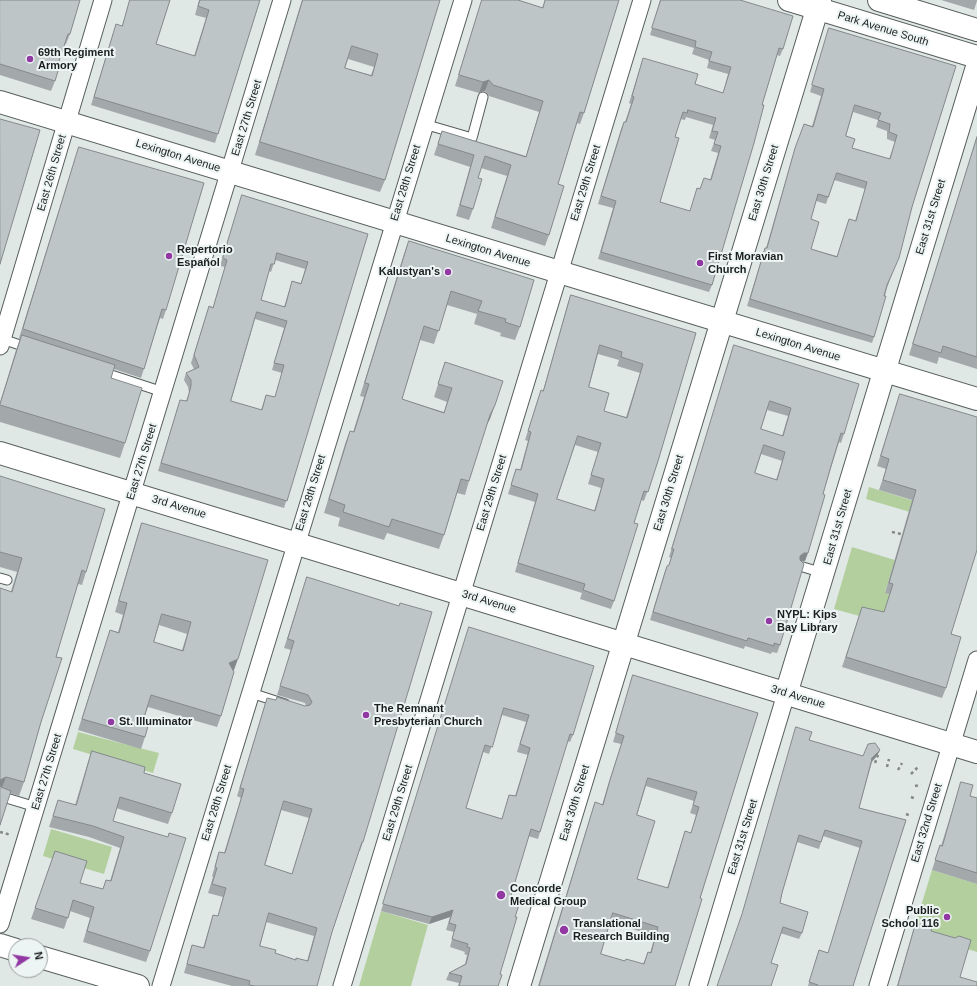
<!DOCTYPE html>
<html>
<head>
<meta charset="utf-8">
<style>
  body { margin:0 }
  #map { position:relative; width:977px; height:986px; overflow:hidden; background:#e0e8e6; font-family:Arial,sans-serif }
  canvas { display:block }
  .north { position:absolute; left:8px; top:938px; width:40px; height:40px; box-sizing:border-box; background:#edf5f4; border:1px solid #999f9e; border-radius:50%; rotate:78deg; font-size:11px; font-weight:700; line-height:16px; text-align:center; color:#1b1e1e }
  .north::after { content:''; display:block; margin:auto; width:14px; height:18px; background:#9238a3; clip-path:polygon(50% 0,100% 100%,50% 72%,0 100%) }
</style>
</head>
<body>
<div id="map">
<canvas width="977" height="986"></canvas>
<div class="north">N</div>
</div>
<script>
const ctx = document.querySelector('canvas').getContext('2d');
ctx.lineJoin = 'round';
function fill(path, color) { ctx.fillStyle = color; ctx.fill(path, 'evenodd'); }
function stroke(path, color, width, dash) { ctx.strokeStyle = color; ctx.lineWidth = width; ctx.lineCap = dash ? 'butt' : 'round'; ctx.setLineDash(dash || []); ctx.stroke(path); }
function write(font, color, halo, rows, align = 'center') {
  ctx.font = font + ' Arial,sans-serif'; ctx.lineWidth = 4; ctx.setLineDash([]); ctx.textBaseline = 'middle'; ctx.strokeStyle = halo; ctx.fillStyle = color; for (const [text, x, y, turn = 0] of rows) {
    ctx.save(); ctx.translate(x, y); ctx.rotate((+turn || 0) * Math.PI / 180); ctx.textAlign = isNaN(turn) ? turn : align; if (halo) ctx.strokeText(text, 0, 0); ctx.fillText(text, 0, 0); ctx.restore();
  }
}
fill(new Path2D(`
  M869,487L914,501L910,512L866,499Z
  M852,547L895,560L885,592L890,594L881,622L834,609Z
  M78,732L159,753L153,773L73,749Z
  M51,829L112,847L104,874L43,856Z
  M932,870L977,884V952L913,932Z
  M381,911L428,925L411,986H359Z`), '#b4cf9e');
const service = new Path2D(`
  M424,124L472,138L483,97
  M2,339L29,348
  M102,372L163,392
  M803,567L823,573
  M0,578L7,580
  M251,693L285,704
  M0,796L36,807`);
const minor = new Path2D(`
  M0,346L103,0
  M0,924L282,0
  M161,986L463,0
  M342,986L642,0
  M698,986L786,694
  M878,986L977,660`);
const tertiary = new Path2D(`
  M786,694L977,67
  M519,986L820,0`);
const secondary = new Path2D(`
  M0,102L977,399`);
const primary = new Path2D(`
  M789,0L977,57
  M879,0L977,30
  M0,453L977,752
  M0,945L16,950
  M40,957L138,986`);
stroke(service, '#575e5d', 11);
stroke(minor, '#575e5d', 19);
stroke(tertiary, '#575e5d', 24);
stroke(secondary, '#575e5d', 24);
stroke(primary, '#575e5d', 24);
stroke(new Path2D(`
  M892,532L901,534
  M875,763L878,755
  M887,767L889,759
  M898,770L902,763
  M911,774L918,767
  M915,786L921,785
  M911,797L916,799
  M906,814L911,816
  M0,832L11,835`), '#828887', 2.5, [3, 3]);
stroke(service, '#fff', 9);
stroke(minor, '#fff', 17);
stroke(tertiary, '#fff', 22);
stroke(secondary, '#fff', 22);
stroke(primary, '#fff', 22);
fill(new Path2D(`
  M0,0L70,34L66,44H64L57,67L55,81L51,91L0,75Z
  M130,0H170L156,44L194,56L206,18L195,15L199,0H260L215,143L91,105L116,24L122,26Z
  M302,0H440L385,180L380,192L255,155ZM348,59L374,67L371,75L345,68Z
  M482,0H518L542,8L545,0H619L584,113L580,124L577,123L558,184L549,235L545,246L491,228L507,176L481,168L478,178L473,209L469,220L456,216L470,167L434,155L442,131L526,156L539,112L489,96L485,91L479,93L455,86Z
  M660,0H740L783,49L780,56L777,55L762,105L712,285L709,292L598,259L613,208L598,204L621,129L624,122H625L631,104L629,103L643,58L695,84L723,93L728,74L707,68L709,60L692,54L694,48L650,35ZM686,117L713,125L709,138L715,140L711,151L718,153L710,180L704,178L700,189L697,188L690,211L660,202L675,137L680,119L685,120Z
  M941,0H977V1L974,10Z
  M829,28L956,66L912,207L896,264L887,288L874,337L872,343L747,306L763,254L765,248H766L793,155L804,124L812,126L821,96L810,92ZM853,112L878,120L876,127L887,131V139L895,142L889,159L852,148L846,136ZM834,180L865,189L855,221L849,219L837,256L811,249V219L816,201L826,204Z
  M977,136V369L939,357L937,364L909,355Z
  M79,147L166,310L163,319L160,318L141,378L114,369L111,378L125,443L120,458L0,422V403L16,350L20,339L19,338Z
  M242,195L368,234L284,508L158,471L180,400L186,401L189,393L188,387L184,380L186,373L194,369L191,363L209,306L213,307L225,267L220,266ZM275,260L305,269L301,283L292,281L284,307L261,300L269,271L271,272ZM255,319L284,328L272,370L282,373L275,397L266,395L261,410L231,401Z
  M409,241L520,327L515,340L500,336L501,333L474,324L477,314L447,305L434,344L420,340L402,399L444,412L447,402L434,397L445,362L490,419L486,425L469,481L465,495L457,493L444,535L439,549L387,533L384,540L338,526L340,518L324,513L345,444L350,431L353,432L364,397L360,396L404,254Z
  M571,295L696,333L658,461L644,501L641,500L634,523L614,601L611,609L580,599L582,593L515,572L535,502L508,494L516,469L520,470L528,441L525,440L538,399L541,390L543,391L568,303ZM598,354L619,360L617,366L640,373L626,417L604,411L589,387ZM575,445L598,452L588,484L601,488L594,511L557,499Z
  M734,345L844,434L841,443L839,442L823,494L805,561H801L780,645L777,653L772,652L771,654L745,646L744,649L650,620L664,574L667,566L669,565L671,558L669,557ZM767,410L788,416L782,436L761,429ZM761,454L782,461L776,480L755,473Z
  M900,394L951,634L946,688L942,698L842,667L862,607L884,612L890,594L885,593L912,500L879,490L886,469L877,466Z
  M0,476L86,572L82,585L78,584L56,657L41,722L24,782L19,796L10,793L0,825L11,591L17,572L0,567Z
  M142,523L234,670L233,671L221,716L217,727L148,707L142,724L145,737L141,749L78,730L110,630L118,632L123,615L115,612L138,534ZM159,625L187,634L182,650L154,642Z
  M307,577L363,842L360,851H359L332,932L317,986H232L184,973L192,945L203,948L213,915L218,916L223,897L208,893L213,877L212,876L219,852L224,853L241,798L237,796L267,698L276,700L305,706H306L305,703L277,695L291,650L284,648ZM281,810L309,818L292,874L265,865ZM266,922L314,936L307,961L296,960L275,953L260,946Z
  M469,627L573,735L570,742L567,741L538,839L528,836L509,902L498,986H458L459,983L446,980L449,973L465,964L467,955L464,954L465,952L450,947L454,932L446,930L450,917L429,924L381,911ZM502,715L526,722L517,752L528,755L515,796L509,795L502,819L466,808L483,752L489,754Z
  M633,675L758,713L706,879L675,986H538L592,811L595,802L602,805L607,788L621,744L613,742ZM646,786L694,801L690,813L696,815L691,833L685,831L667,888L637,879V815ZM610,922L655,936L650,953L648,952L643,964L625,961L601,954Z
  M796,727L809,740L863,756H877L872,762L859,808L906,820L853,986H808L819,950L828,953L860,848L823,836L819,849L797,842L782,893L780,903L802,933L799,939L780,933L771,963L740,921Z
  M92,751L144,773L172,813L168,824L116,808L113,821L167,837L150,951L146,962L83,942L90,918L70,911L64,929L31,919L55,851L80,883L103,889L106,880L110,881L120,848L89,837L49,827L58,800L75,805L88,762Z
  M961,782L970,796L977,798V884L932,870L940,845L941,846Z
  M916,923L931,931L960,977L977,986H897L913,932Z`), '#a3a9ab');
fill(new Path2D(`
  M489,80L485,91L479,93L483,82Z
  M495,405L490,419L485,428L490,415Z
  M804,553H808L805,561H801L797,565L800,556Z
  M238,659L234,670L225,675L229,663Z
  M880,750L877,756L868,765L871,759Z
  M6,777L1,790L0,791V780Z
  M453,910L450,917L429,924L432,917Z`), '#848a8b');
const building = new Path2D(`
  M0,0H80L70,34H68L57,67L59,68L55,81L0,64Z
  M130,0H170L156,44L195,56L209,10L198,6L200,0H260L218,134L94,97L116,24L122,26Z
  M303,0H440L385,180L260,142ZM352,46L378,54L372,76L345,68Z
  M482,0H518L543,8L545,0H619L584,113L580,112L558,184L564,186L549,235L495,217L511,165L485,156L478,178L482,179L473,209L460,205L474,155L438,144L442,131L526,157L543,101L493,85L489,80L483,82L459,75Z
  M661,0H740L793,16L783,49L779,48L762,105H764L754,143L712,285L601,252L616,201L601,196L624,122H626L634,97L632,96L643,58L698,74L695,84L723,93L731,67L709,61L712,52L695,47L696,41L652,28ZM688,110L716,118L712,131L718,132L714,144L721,146L711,180L704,178L700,189L697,188L690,211L660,202L679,138L675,137L683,112L687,113Z
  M829,28L956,66L912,207L899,258L887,285L884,296H886L874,337L750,299L765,248H767L795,148L804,124L813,127L824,89L812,85ZM855,105L881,113L878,120L890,124L889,132L897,135L890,159L852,148L855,139L846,136ZM837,173L867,182L856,221L849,219L837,257L811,249L819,222L811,219L818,194L828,197Z
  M0,119L40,130L0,264Z
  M977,137V357L943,346L941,353L913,344Z
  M79,147L204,183L166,310L162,309L144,369L23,329Z
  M242,195L368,234L287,501L161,463L180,400L187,401L191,386V380L186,373L199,367L194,355L209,306L213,308L227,260L223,258ZM277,253L308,262L301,284L292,281L285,307L261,300L271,264H274ZM257,312L287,321L274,363L284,365L275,397L266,395L262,410L231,401Z
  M409,241L534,280L520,327L505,322L506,319L478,311L482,301L451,291L439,331L424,326L402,399L444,413L452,388L438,384L445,362L503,381L495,405L490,415L469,481L461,479L444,535L392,519L389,527L343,512L345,505L329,499L350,431L354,432L369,384L365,383Z
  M571,295L696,333L658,461L648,492L644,491L634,523L638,524L614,601L583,590L585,584L518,563L538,494L511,485L516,469L521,470L531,432L528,431L541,390L543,391ZM600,345L622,352L621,357L643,364L627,418L604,411L609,393L589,387ZM578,436L601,443L591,475L604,479L595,511L557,499Z
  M22,335L115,365L111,378L142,388L125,443L0,405Z
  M734,345L859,384L844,434L841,433L831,466L823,494L825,495L808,553H804L800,556V560L804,564L780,645L774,643V646L748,638L747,641L653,612L667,566L669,565L674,549H672ZM770,401L791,408L783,436L761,429ZM764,445L785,452L777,480L755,473Z
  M900,394L977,417V550L951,634L961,637L946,688L846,657L862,607L884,612L893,584L889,583L916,490L883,480L889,459L881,456Z
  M0,476L105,509L86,572L82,570L56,657L62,658L41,722L24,782L6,777L0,780V588L12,592L22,558L0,552Z
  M142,523L268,560L238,659L229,663L234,672L221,716L151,695L142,724L148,726L145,737L82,719L110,630L119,633L127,603L119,601ZM162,614L191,622L183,651L154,642Z
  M307,577L399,606L400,603L432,612L363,842H362L332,932L317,986H255L249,985L250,981L187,964L192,945L204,948L213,915L218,916L226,888L212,884L217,868L215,867L219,852L225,853L244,789L240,788L267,698L276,700L277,697L305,706L310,705L312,702L308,695L280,686L294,641L288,639ZM284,801L312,809L292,874L265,865ZM269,913L317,928L308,961L296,958V960L275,953L276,950L260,946Z
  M469,627L594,666L573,735L570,734L540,832L531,829L509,902L519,905L515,917H517L500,974L502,975L498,986H459L462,976L449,973L466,964L470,948L467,947L468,944L452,939L456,925L449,923L453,910L432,917L383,904ZM504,708L529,715L520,744L530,748L516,796L509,795L502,819L466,808L485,745L492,747Z
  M633,675L758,713L706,879L700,898L702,899L675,986H539L595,802L603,805L610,780L624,736L616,733ZM648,778L697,792L693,805L699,807L691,833L685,831L668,888L637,879L655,821L637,815ZM613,913L658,927L651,953L648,952L644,964L626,959L625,961L601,954Z
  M796,727L812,732L809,740L863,756L868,744L875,743L880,750L871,759H872L859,808L906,820L853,986H817L818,985L809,982L819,950L828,953L862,841L825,830L821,842L799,835L782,893L780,903L808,912L802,933L783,927L771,963L778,965L771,986H717L742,914Z
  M92,751L145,767L144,773L181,784L172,813L120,797L113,821L168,837L169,833L186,838L150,951L87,931L94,907L73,900L68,918L35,908L55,851L87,861L80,883L103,889L106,880L111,881L124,837L93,826L53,816L58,800L76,805Z
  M961,782L973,785L970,796L977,798V873L935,860L940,845L942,846Z
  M0,784L1,787L11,791L0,825Z
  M916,923L932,928L931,931L955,938L959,936L971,940L960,977L977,982V986H898Z`);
fill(building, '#bdc5c7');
stroke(building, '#848a8b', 1);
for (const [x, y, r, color] of [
  [30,59,4,"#9238a3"],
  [169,256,4,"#9238a3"],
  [700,263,4,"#9238a3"],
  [448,272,4,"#9238a3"],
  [769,621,4,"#9238a3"],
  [366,715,4,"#9238a3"],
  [111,722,4,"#9238a3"],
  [501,895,5,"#9238a3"],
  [947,917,4,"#9238a3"],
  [564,930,5,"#9238a3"]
]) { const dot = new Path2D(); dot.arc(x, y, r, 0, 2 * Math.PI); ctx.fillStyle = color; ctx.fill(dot); stroke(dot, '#edf5f4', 1.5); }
write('11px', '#1b1e1e', '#edf5f4', [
  ["Park Avenue South",883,29,17],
  ["East 27th Street",247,118,-73],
  ["Lexington Avenue",178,156,17],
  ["East 26th Street",52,173,-74],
  ["East 28th Street",406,183,-73],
  ["East 29th Street",586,183,-73],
  ["East 30th Street",764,183,-73],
  ["East 31st Street",931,217,-73],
  ["Lexington Avenue",488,251,17],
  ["Lexington Avenue",798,345,17],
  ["East 27th Street",142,462,-73],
  ["East 28th Street",311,493,-73],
  ["East 29th Street",492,493,-73],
  ["East 30th Street",669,493,-73],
  ["3rd Avenue",179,507,17],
  ["East 31st Street",838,527,-74],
  ["3rd Avenue",489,602,17],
  ["3rd Avenue",798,697,17],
  ["East 27th Street",47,772,-73],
  ["East 28th Street",217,803,-73],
  ["East 29th Street",398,803,-73],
  ["East 30th Street",575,803,-73],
  ["East 32nd Street",927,823,-73],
  ["East 31st Street",743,837,-73]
]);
write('bold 11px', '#1b1e1e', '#edf5f4', [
  ["69th Regiment",38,53],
  ["Armory",38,66],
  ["Repertorio",177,250],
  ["Español",177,263],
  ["First Moravian",708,257],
  ["Church",708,270],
  ["Kalustyan's",440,272,"right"],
  ["NYPL: Kips",777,615],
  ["Bay Library",777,628],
  ["The Remnant",374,709],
  ["Presbyterian Church",374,722],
  ["St. Illuminator",119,722],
  ["Concorde",510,889],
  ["Medical Group",510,902],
  ["Public",939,911,"right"],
  ["School 116",939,924,"right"],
  ["Translational",573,924],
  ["Research Building",573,937]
], 'left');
</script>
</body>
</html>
